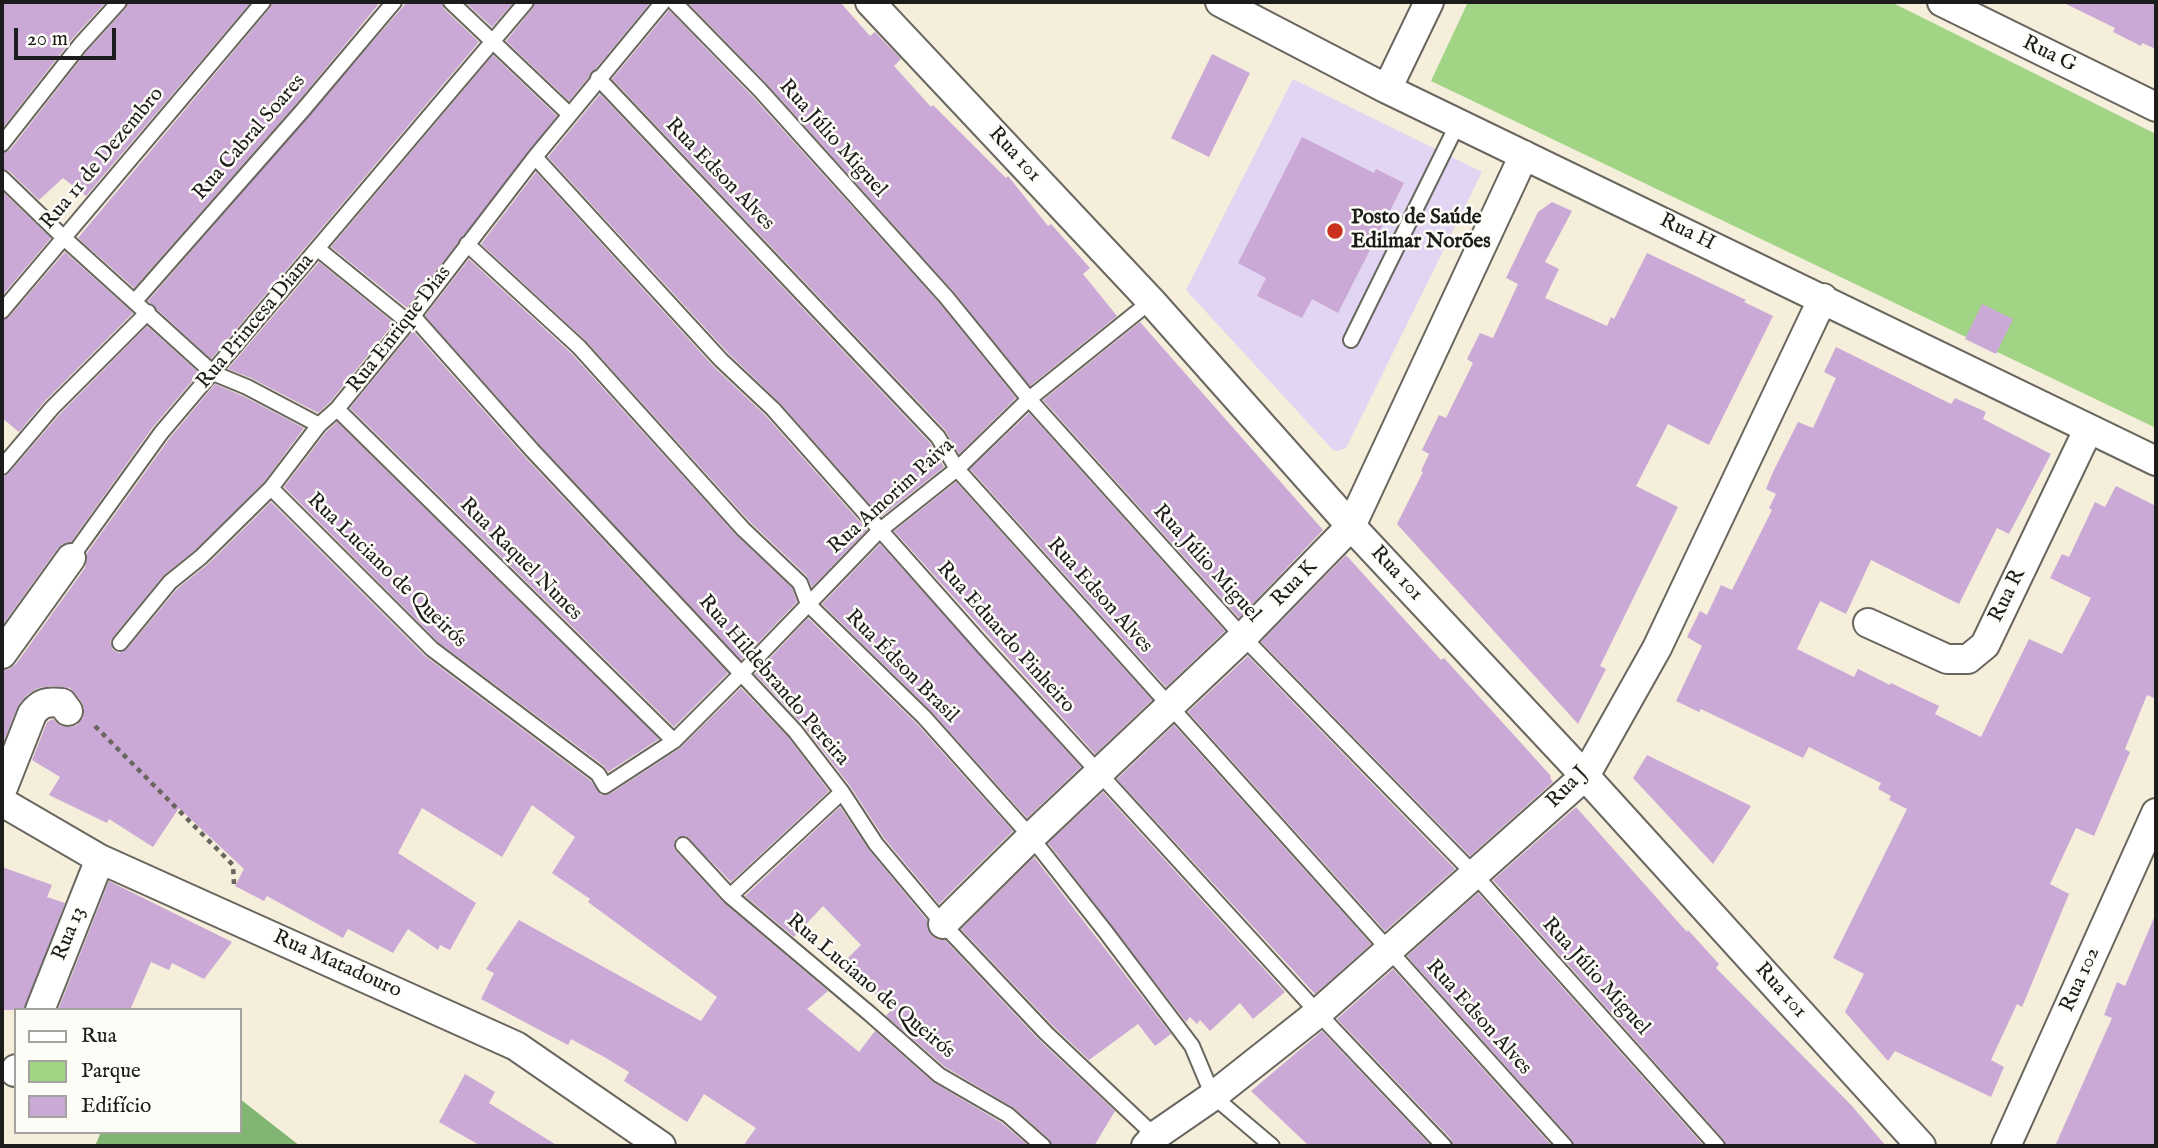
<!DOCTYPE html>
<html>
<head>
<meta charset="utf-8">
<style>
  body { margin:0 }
  #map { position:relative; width:2158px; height:1148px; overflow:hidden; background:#f4eeda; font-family:"IM FELL English",serif }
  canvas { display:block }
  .frame { position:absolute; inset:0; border:4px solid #1c1c1c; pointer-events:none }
  .legend { position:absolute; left:14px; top:1008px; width:228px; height:126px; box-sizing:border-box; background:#fdfcf7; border:2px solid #a3a29f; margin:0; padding:9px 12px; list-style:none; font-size:21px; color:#1c1c1c }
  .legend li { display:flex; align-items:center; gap:14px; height:35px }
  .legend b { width:35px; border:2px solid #a3a29f }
  .scale { position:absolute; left:14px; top:28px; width:102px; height:32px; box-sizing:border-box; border:4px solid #1c1c1c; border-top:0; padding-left:9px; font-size:21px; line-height:24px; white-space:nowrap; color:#1c1c1c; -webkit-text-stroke:5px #fdfcf7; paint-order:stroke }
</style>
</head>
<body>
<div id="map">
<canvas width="2158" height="1148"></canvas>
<div class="frame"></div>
<ul class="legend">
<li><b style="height:9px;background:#fff"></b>Rua</li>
<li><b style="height:19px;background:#a1d585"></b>Parque</li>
<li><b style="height:19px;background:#cba9d6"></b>Edifício</li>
</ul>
<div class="scale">20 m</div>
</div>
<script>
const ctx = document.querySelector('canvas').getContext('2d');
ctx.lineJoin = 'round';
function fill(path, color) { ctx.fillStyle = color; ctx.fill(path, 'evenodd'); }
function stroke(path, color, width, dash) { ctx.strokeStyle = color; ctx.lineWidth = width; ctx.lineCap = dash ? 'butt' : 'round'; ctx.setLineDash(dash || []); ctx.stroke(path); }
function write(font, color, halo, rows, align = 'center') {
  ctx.font = font + ' "IM FELL English",serif'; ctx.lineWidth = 5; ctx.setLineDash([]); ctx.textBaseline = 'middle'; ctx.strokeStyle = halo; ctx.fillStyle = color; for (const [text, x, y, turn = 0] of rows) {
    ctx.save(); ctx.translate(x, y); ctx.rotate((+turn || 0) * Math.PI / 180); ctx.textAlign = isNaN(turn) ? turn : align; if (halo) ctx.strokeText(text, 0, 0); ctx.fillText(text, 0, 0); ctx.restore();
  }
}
fill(new Path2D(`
  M1293,79L1482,172L1346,448L1337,451L1333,450L1186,290Z`), '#e2d4f3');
fill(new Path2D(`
  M1468,2H1891L2156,134V428L1431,81Z`), '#a1d585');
fill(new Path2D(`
  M240,1099L300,1146H95L101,1132H240Z`), '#80b672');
fill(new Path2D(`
  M2,2H106L72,39L2,129Z
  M128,2H251L86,196L63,178L39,200L9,171L2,169V153L10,150L87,51L126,8Z
  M272,2H374L378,5L296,104L134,288L78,238L270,8Z
  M407,2H442L444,9L479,42L211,359L148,301Z
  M465,2H514L492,27Z
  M535,2H651L569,101L506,41L533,8Z
  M687,2H840L870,36L875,32L901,59L894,66L931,107L933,105L1006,178L1008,176L1048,226L1051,224L1090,268L1083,274L1117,316L1030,386L954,292L767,84Z
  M2062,2H2156V49L2142,43L2141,46L2113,32L2115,28Z
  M669,10L753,97L940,304L1016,398L959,454L945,430L612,79Z
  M1212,54L1250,73L1209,157L1171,138Z
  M493,55L557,116L407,308L331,247Z
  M600,94L930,443L944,467L881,517L780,403L728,353L548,157Z
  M1302,137L1374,173L1376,169L1404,183L1338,313L1312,299L1302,318L1257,296L1266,278L1238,263Z
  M536,172L714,367L766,416L867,530L812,587L807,576L750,522L586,341L481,244Z
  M2,191L51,238L2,296Z
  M1552,202L1572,211L1545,262L1559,269L1545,298L1607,326L1611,317L1614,319L1647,253L1746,300L1744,302L1773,316L1709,445L1668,424L1636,486L1678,507L1600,666L1606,669L1578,724L1397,524L1423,472L1421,471L1429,454L1422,450L1439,415L1446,418L1473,363L1467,359L1480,333L1493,338L1518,284L1506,278L1538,212Z
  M65,252L133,313L45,401L19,432L2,418V320L9,317Z
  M469,259L572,354L736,535L792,588L797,602L741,660L539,444L425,316Z
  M319,262L394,323L330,402L318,413L251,378L228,369Z
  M1982,304L2013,319L1996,354L1965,339Z
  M1140,322L1323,530L1239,618L1043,400Z
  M147,326L199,373L153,427L71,542L64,543L58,548L4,623L2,622V478L9,473L59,415Z
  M413,331L525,457L728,673L674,727L350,408Z
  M1836,347L1951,404L1955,398L1986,412L1983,419L2051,454L2009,534L1997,528L1959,604L1871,560L1846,614L1820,601L1797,649L1854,677L1858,669L1890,685L1891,683L1939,706L1935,714L1981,737L2029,639L2062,654L2091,598L2050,578L2062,554L2069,557L2095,502L2105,507L2116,486L2156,506V699L2147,695L2125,749L2130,752L2094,836L2076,828L2050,884L2069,894L2022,1007L2017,1004L1991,1060L2004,1067L1991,1097L1895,1051L1888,1061L1845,1012L1864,974L1833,958L1907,809L1889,800L1891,796L1878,789L1881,783L1809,747L1803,758L1701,709L1699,712L1676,701L1702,646L1687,637L1700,611L1707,615L1721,585L1732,590L1772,510L1769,508L1776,494L1766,489L1773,472L1798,422L1813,428L1836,378L1824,372Z
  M215,384L243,396L304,428L264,482L195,550L163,576L113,637L110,642L113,650L119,653L127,649L177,589L208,564L271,502L425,656L591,781L601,795L610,794L679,749L741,688L788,737L829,791L731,882L686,836L676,838L674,846L676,851L724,903L828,991L807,1009L859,1052L875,1031L933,1082L1002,1123L1029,1146H743L756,1128L704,1094L687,1122L624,1081L629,1072L606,1058L571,1039L568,1045L481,999L494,973L486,969L519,920L701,1021L717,997L588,902L590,899L552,873L575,837L532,805L502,857L422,808L398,853L476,903L450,950L440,945L438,950L408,929L393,953L348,929L343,938L267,896L264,901L235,886L244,869L179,808L153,847L109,819L107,823L49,795L60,777L32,760L47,722L53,719L61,726L71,727L77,725L83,718L84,708L81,701L70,688L52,686L38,688L28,694L19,704L3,743L2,670L9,669L16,664L85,568L87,560V553L169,439Z
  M1029,413L1225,631L1166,687L970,469Z
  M337,422L659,739L608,772L604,766L438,642L284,487L326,432Z
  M956,482L1152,700L1095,754L894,531Z
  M880,544L1081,767L1027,818L931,711L822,604Z
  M1346,555L1441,660L1444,658L1551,776L1550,778L1553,782L1470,856L1261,642Z
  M808,618L917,724L1013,831L939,904L884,838L850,786L803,725L755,674Z
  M1248,656L1455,869L1385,931L1188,712Z
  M1174,725L1371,944L1315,994L1117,779Z
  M1647,755L1751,806L1713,864L1633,778Z
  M1103,792L1285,992L1253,1019L1240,1003L1210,1031L1200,1020L1197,1024L1190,1017L1186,1022L1048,843Z
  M840,807L869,850L927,920V928L931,935L938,940H945L1039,1040L1115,1111L1094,1146H1052L1049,1139L1014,1108L945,1067L886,1016L891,1010L844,962L861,945L823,906L794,937L745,896Z
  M1576,807L1687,932L1688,930L1719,964L1716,968L1852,1106L1886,1146H1726L1724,1140L1493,880Z
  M1034,857L1171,1034L1155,1046L1138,1024L1089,1060L1053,1026L961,929Z
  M2,867L52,885L47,897L65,903L24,1010H2Z
  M109,881L232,942L204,979L172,963L169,970L151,962L130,1010H58Z
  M1478,893L1704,1146H1574L1572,1140L1407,956Z
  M2156,913V1146H2055L2112,1018L2104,1015L2117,982L2125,986Z
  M1393,969L1552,1146H1453L1451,1139L1337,1019Z
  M1322,1031L1431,1146H1309L1251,1091Z
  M465,1074L495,1092L489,1103L558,1146H481L439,1122Z`), '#cba9d6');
const lane = new Path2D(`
  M451,2L569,114
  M674,2L760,90L947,298L1029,399L1243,637L1475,875L1717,1146
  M598,78L938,437L957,469L1565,1146
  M2,144L80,45L119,2
  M535,157L721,360L773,409L984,647L1318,1013L1444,1146
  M2,178L64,238L213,373L247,387L319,425
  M467,244L579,347L743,529L800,583L808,604L924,717L1031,837L1105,931L1192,1046L1213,1096L1272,1146
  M318,249L408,322
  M135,301L303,110L394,2
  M2,311L263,2
  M413,316L532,450L795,731L842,792L876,844L943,924L1046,1033L1155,1136
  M1351,340L1458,123
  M337,409L674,741
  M2,467L52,408L148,312
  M271,488L432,649L598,774L605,786L674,741L742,673L879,531L957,469L1029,399L1151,301
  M71,558L161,433L526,2
  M120,643L170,582L201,557L271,488L319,425L337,409L413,316L535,157L663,2
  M683,845L730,896L870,1014L939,1075L1008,1115L1043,1146
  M730,896L842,792`);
const street = new Path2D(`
  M870,2L1151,301L1351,526L1585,776L1921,1146
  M1220,2L1387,89L2156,461
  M1942,2L2156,107
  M1387,89L1429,2
  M1868,623L1947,659H1968L1985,645L2088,430
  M2,654L71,558
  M2,790L32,714C40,703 47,701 62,703L68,711
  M2,802L100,859L516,1046L661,1146
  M943,924L1031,837L1243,637L1351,526L1524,155
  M40,1010L100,859
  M15,1072L16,1069
  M1146,1146L1155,1136L1213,1096L1318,1013L1585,776L1657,648L1823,298
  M2006,1146L2156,813`);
stroke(lane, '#68665e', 18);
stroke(street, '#68665e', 32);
stroke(new Path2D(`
  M95,726L233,865L234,884`), '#68665e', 4.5, [5, 5]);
stroke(lane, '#fff', 14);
stroke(street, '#fff', 28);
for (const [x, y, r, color] of [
  [1335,231,9,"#c8321e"]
]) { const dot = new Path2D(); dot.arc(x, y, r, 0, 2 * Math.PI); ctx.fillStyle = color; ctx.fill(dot); stroke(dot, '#fdfcf7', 2.5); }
write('21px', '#1c1c1c', '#fdfcf7', [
  ["Rua G",2049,55,26],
  ["Rua Cabral Soares",250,138,-49],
  ["Rua Júlio Miguel",832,139,48],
  ["Rua 101",1014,155,47],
  ["Rua 11 de Dezembro",103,159,-50],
  ["Rua Edson Alves",719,175,46],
  ["Rua H",1687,233,26],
  ["Rua Princesa Diana",256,322,-50],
  ["Rua Enrique Dias",400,330,-52],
  ["Rua Amorim Paiva",892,497,-42],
  ["Rua Raquel Nunes",520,560,45],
  ["Rua Júlio Miguel",1206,564,48],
  ["Rua Luciano de Queirós",386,571,44],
  ["Rua 101",1396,574,47],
  ["Rua K",1295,584,-46],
  ["Rua Edson Alves",1099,596,48],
  ["Rua R",2008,596,-64],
  ["Rua Eduardo Pinheiro",1005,638,48],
  ["Rua Édson Brasil",901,667,45],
  ["Rua Hildebrando Pereira",773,681,49],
  ["Rua J",1568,788,-46],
  ["Rua 13",70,934,-68],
  ["Rua Matadouro",337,965,24],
  ["Rua Júlio Miguel",1595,977,48],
  ["Rua 102",2081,980,-66],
  ["Rua Luciano de Queirós",870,987,40],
  ["Rua 101",1780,991,48],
  ["Rua Edson Alves",1478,1018,48]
]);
write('bold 21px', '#1c1c1c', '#fdfcf7', [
  ["Posto de Saúde",1351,219],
  ["Edilmar Norões",1351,243]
], 'left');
</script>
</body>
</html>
